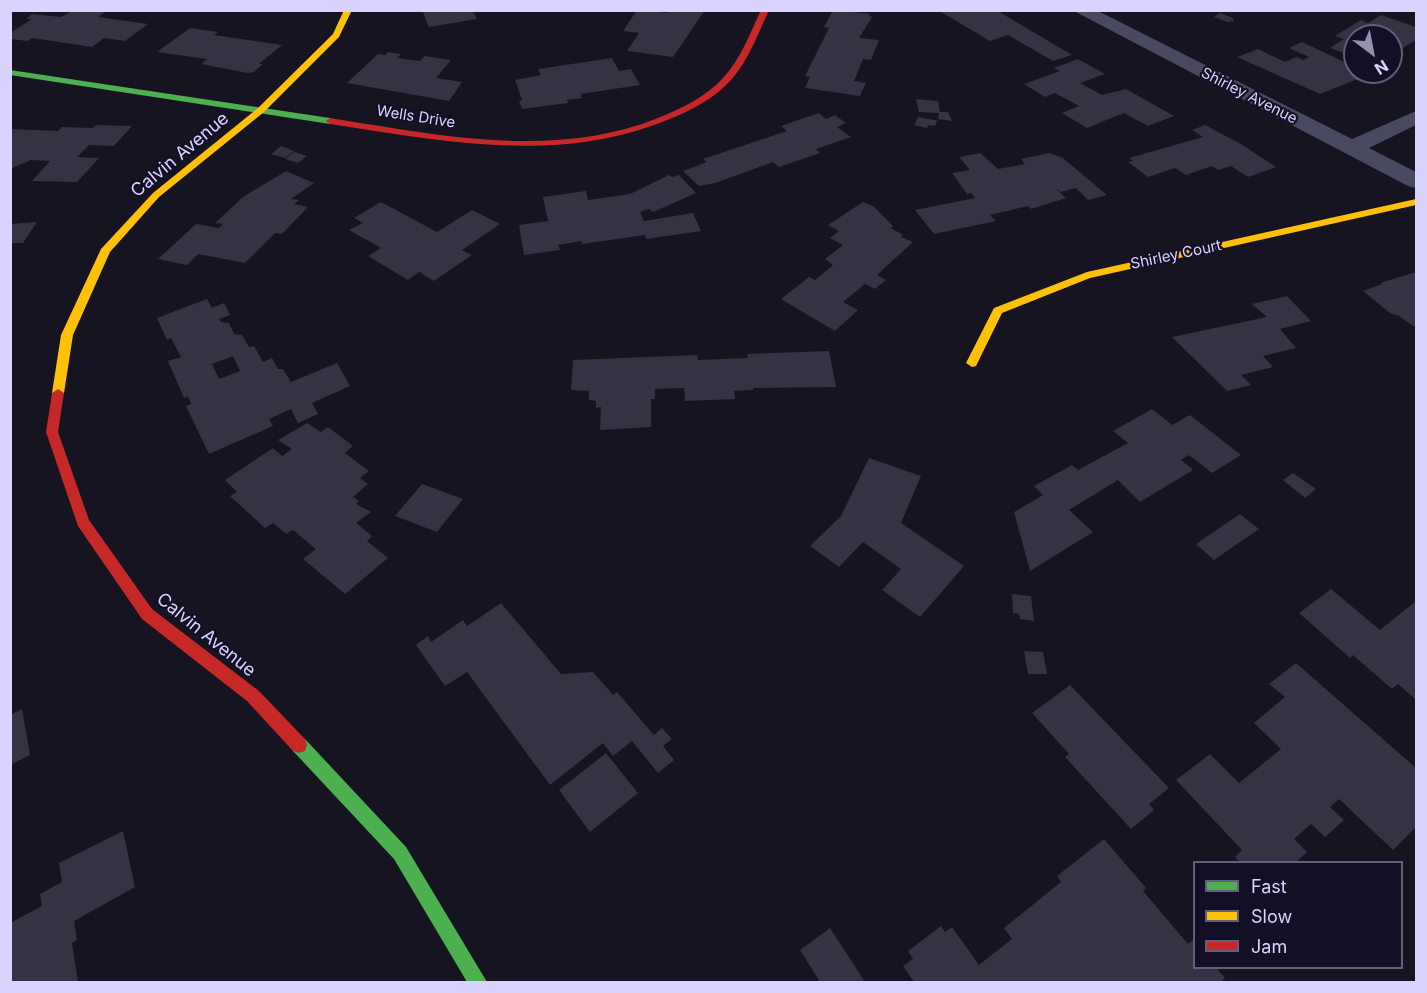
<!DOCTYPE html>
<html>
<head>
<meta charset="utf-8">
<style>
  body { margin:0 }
  #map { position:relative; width:1427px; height:993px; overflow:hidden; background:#161421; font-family:Inter,sans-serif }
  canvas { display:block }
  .frame { position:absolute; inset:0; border:12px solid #d9d4ff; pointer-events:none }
  .legend { position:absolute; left:1193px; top:861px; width:210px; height:108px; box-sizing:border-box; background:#130f26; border:2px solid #625e7d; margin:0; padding:8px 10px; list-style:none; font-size:18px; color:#d9d4ff }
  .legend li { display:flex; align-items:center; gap:12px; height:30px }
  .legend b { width:30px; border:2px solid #625e7d }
  .north { position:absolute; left:1343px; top:24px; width:60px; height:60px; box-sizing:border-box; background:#130f26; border:2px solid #625e7d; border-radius:50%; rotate:148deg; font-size:16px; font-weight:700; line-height:24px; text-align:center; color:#d9d4ff }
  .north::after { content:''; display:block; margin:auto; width:21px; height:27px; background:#9591b1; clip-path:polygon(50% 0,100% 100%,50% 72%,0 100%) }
</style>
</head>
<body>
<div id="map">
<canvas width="1427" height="993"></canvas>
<div class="frame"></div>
<ul class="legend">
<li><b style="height:8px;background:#4caf50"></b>Fast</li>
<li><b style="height:8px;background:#ffc107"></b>Slow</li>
<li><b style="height:8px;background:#c62828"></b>Jam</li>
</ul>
<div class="north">N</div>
</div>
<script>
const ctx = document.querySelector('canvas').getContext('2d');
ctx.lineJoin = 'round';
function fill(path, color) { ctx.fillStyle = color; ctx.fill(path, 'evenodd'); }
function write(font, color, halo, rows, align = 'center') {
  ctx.font = font + ' Inter,sans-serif'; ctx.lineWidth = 4.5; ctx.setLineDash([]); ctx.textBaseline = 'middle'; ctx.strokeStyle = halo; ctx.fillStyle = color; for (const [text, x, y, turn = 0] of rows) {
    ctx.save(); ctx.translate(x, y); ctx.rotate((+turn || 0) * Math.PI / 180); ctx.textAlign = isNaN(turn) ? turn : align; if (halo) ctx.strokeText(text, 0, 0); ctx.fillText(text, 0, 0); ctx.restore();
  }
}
fill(new Path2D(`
  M74,10L105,12L98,17L148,24L125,41L104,38L92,47L32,38L28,41L10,39V33L32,19H26L32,14L61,17Z
  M422,10H472L477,19L429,27Z
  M637,10L668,13L670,10H705L673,57L627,51L639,33L623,31Z
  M833,10L871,14L869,16L872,17L859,38L879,40L871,60L863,59L854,81L866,83L860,96L805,88L810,77L805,76L829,28L824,27Z
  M947,10H996L1072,55L1053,61L1008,35L990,41L941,12Z
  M1220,13L1233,18L1234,21L1227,22L1214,17Z
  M1381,15L1416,27V40L1391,55V36H1355V57L1330,48L1344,39L1335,36L1361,20L1368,23Z
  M190,28L218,32L214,35L282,45L259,64H263L254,72L248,73L201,64L207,59L157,52Z
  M1302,42L1355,67V72L1370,74L1320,94L1237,57L1258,49L1285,62L1296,57L1303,60L1309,57L1289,48Z
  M388,52L401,54L397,58L420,61L425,56L451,60L436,78L462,82L449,101L347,83L378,54L385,55Z
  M612,58L619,71L631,69L640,85L581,94L582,98L567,100L568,103L522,109L519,101L522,100L515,80L541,75L538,69Z
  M1078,59L1105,74L1080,83L1102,95L1126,89L1174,116L1148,126L1124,113L1087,128L1062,113L1079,106L1055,93L1045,97L1024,84L1060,71L1054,68Z
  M916,99L938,101L940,112H948L952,121L938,119L939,113L919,112Z
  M819,113L826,119L835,115L846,123L837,127L851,137L816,149L820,153L779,167L773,162L715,183L699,186L683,171L707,162L703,159L787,131L781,126Z
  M918,117L934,120H937L935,126L928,125L927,128L914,125Z
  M96,125L132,126L114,146L89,145L77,157L99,158L77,182L32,181L50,161L31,160L10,169V129L58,131L62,127L93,128Z
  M1205,125L1241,144L1276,167L1248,177L1231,166L1218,170L1212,166L1186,175L1175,168L1148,177L1128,162L1133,161L1129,158L1203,137L1192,130Z
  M281,146L294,151L285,158L271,154Z
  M294,152L307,156L298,163L285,159Z
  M980,153L998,169L1025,164L1021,159L1049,153L1063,158L1107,195L1088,200L1076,188L1061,192L1055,188L1066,198L1031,209L1028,206L990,215L996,221L934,234L915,210L975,198L971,193L967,194L952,173L970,170L959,157Z
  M286,171L314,183L291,199L299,200L294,204L308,207L282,234L275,233L245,263L198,254L187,265L158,259L196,224L219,228L223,224L215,223L243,197Z
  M669,175L672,177L679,175L696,193L653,212L649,209L640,212L644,221L693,213L701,231L646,239L645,235L582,244L581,241L558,245L560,250L524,255L519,225L548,221L543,197L586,191L588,200L630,194Z
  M381,202L437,232L472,210L500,224L462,250L472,255L434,281L419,272L408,280L368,256L381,248L349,230L363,223L354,218Z
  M863,202L873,206L893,226L891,228L903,235L901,237L913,242L877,275L886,280L875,289L865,284L843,302L858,310L835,331L781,299L809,277L815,280L833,265L825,259L843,245L830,238L839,231L828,225Z
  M37,222L23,243H10V224Z
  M1416,272V328L1399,316L1390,313L1363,291L1382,284L1380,283Z
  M1287,296L1311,321L1280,329L1296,348L1263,356L1273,367L1241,375L1251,385L1227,391L1172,337L1267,317L1252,304Z
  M207,299L212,308L224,303L230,315L219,319L221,322L229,323L234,334L242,335L249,347L254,346L263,362L272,358L278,369H283L291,382L337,363L350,386L312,403L318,414L298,423L291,409L269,419L273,426L209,454L186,406L191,404L188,396L184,398L168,361L181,357L171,338L167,340L157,318ZM233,356L240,371L219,379L212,364Z
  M829,351L836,387L753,388V390L734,391L735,399L685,401L684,388L655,389V399H651V427L600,430L601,407L596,408V401L589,400V391L571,390L573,360L697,355L698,360L748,358L747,354Z
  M1152,409L1172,425L1190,415L1241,455L1212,473L1189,455L1181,460L1193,470L1140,502L1118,480L1069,510L1093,532L1030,571L1014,512L1043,495L1034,486L1072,465L1078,470L1128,443L1113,431Z
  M307,423L321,432L328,427L353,446L345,453L369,471L360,478L368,484L353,497L359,501L356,504L371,512L356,523L372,536L367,541L388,558L345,594L303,559L316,549L293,530L286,534L273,523L265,528L230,496L237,492L225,480L273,448L282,456L292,449L278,440Z
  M869,458L921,476L901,523L964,566L920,617L882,590L901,569L863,542L839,567L810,546L841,516Z
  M1293,473L1316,489L1305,498L1283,480Z
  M422,484L463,499L437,532L395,516Z
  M1240,514L1259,529L1214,560L1196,544Z
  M1331,589L1380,630L1416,601V700L1398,684L1392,689L1353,655L1350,658L1299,613Z
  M1012,594L1031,596L1034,621L1020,619L1019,614L1013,613Z
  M501,603L561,674L593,672L613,695L617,692L654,735L662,728L672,739L663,746L674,760L658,773L632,741L613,756L603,743L550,785L467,672L445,686L416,645L428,636L431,642L463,620L467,626Z
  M1024,651L1043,652L1047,674H1028Z
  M1296,663L1416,768V827L1393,850L1339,799L1330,807L1344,820L1325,837L1311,824L1294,839L1307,852L1296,862H1240L1235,857L1242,850L1176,780L1210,754L1239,783L1281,749L1254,723L1285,697L1269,684Z
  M1070,685L1169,788L1149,804L1154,810L1131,829L1065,757L1069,754L1032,713Z
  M22,709L30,755L10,765V715Z
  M606,753L638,793L590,832L559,790Z
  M123,831L135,887L74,921L77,940L72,943L78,982H10V923L42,906L40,894L62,882L59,863Z
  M1104,839L1146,888L1143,891L1188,944L1193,940L1194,943V968H1216L1225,978L1221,982H914L903,966L913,959L908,951L941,926L945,932L952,927L979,965L1012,939L1004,928L1061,882L1057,876Z
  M830,928L865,982H820L800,950Z`), '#343243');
fill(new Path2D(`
  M1072,10H1096L1352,139L1416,111V125L1369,148L1416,172V188L1408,186Z`), '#4a4962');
fill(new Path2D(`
  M10,70L330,118L334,121L330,124L10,75Z
  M299,737L305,739L406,847L487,982H467L394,859L293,751L291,745L293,739Z`), '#4caf50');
fill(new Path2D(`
  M344,10H352L339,37L264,112L159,197L110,252L73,335L64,393L58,397L54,396L52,393L61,335L101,249L153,193L258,108L333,34Z
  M1416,199V205L1090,278L1002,313L976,366L972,367L966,363L994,308L1087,272Z`), '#ffc107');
fill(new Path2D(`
  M761,10H769C758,34 749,59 732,79C715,98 691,111 667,120C558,165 442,141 330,124L326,121L330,118C438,135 553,160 658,118C682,108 706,97 723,78C741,59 750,33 761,10Z
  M58,389L64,393L58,432L89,520L152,609L259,691L305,739L307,745L305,751L299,753L293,751L247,701L142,619L78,526L46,432L52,393Z`), '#c62828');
write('15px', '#d9d4ff', '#130f26', [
  ["Shirley Avenue",1249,96,27],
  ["Wells Drive",416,117,9],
  ["Shirley Court",1176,255,-12]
]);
write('18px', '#d9d4ff', '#130f26', [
  ["Calvin Avenue",180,155,-40],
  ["Calvin Avenue",206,635,39]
]);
</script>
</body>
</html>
